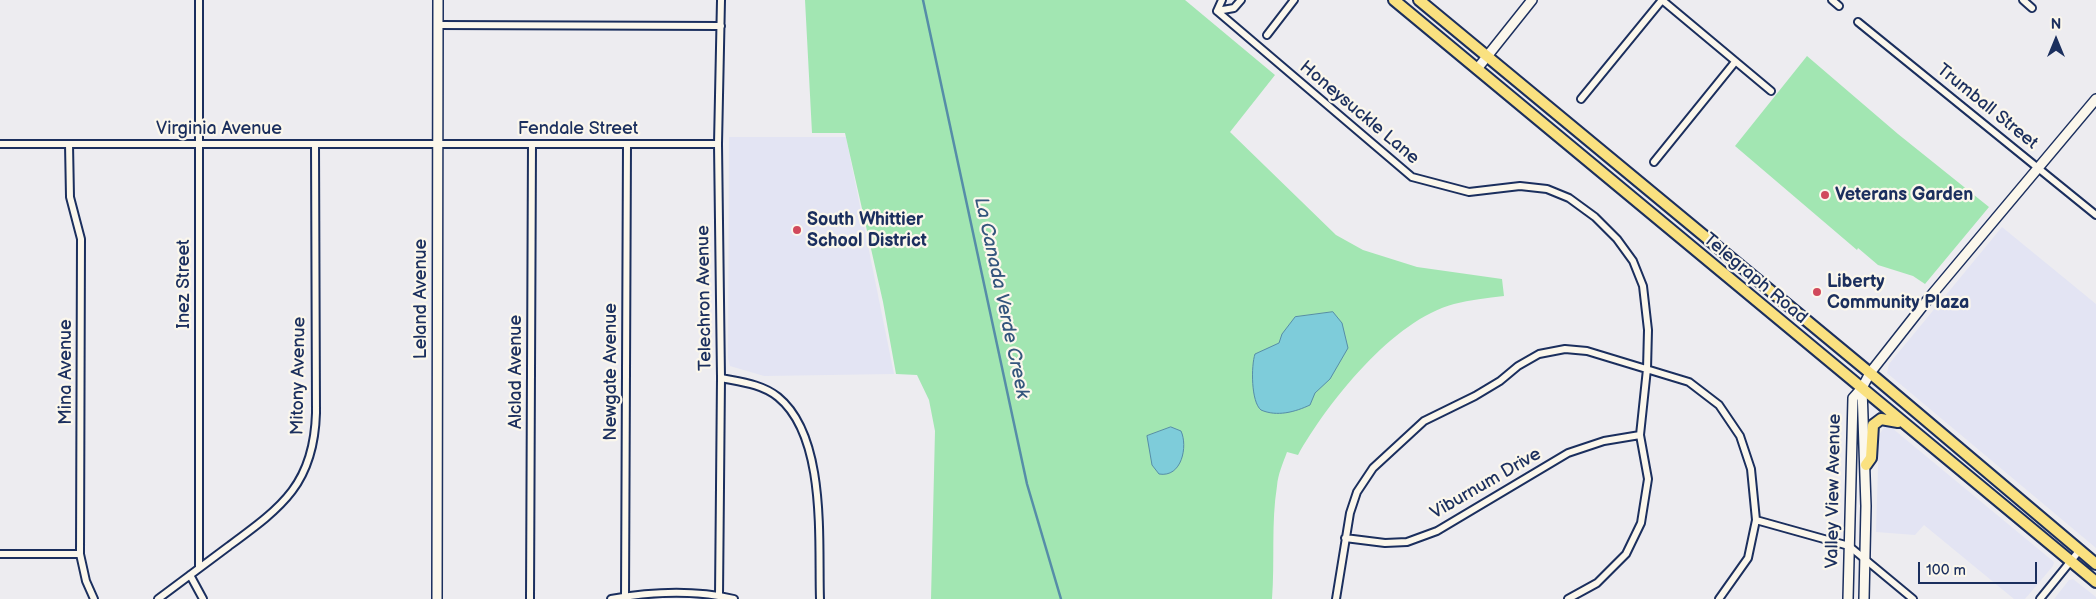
<!DOCTYPE html>
<html>
<head>
<meta charset="utf-8">
<style>
  body { margin:0 }
  #map { position:relative; width:2096px; height:599px; overflow:hidden; background:#edecf0; font-family:"Balsamiq Sans",sans-serif }
  canvas { display:block }
  .north { position:absolute; left:2031px; top:15px; width:50px; height:50px; -webkit-text-stroke:4px #fbf7ec; paint-order:stroke; rotate:0deg; font-size:14px; font-weight:700; line-height:20px; text-align:center; color:#1b2f5e }
  .north::after { content:''; display:block; margin:auto; width:18px; height:22px; background:#1b2f5e; clip-path:polygon(50% 0,100% 100%,50% 72%,0 100%) }
  .scale { position:absolute; left:1918px; top:562px; width:119px; height:22px; box-sizing:border-box; border:2px solid #1b2f5e; border-top:0; padding-left:6px; font-size:15px; line-height:18px; white-space:nowrap; color:#1b2f5e; -webkit-text-stroke:4px #fbf7ec; paint-order:stroke }
</style>
</head>
<body>
<div id="map">
<canvas width="2096" height="599"></canvas>
<div class="north">N</div>
<div class="scale">100 m</div>
</div>
<script>
const ctx = document.querySelector('canvas').getContext('2d');
ctx.lineJoin = 'round';
function fill(path, color) { ctx.fillStyle = color; ctx.fill(path, 'evenodd'); }
function stroke(path, color, width, dash) { ctx.strokeStyle = color; ctx.lineWidth = width; ctx.lineCap = dash ? 'butt' : 'round'; ctx.setLineDash(dash || []); ctx.stroke(path); }
function write(font, color, halo, rows, align = 'center') {
  ctx.font = font + ' "Balsamiq Sans",sans-serif'; ctx.lineWidth = 4.5; ctx.setLineDash([]); ctx.textBaseline = 'middle'; ctx.strokeStyle = halo; ctx.fillStyle = color; for (const [text, x, y, turn = 0] of rows) {
    ctx.save(); ctx.translate(x, y); ctx.rotate((+turn || 0) * Math.PI / 180); ctx.textAlign = isNaN(turn) ? turn : align; if (halo) ctx.strokeText(text, 0, 0); ctx.fillText(text, 0, 0); ctx.restore();
  }
}
fill(new Path2D(`
  M729,137H846L894,374L764,376L730,366L728,358Z
  M2002,227L2096,304V548L1887,373L1889,364Z
  M1885,426L1892,428L2054,562L2053,566L2025,599H2014L1924,525L1915,535L1876,532L1879,435Z
  M2073,579L2096,597V599H2054L2069,580Z`), '#e3e4f3');
fill(new Path2D(`
  M805,0H1185L1275,75L1230,132L1336,235L1363,250L1417,267L1502,279L1504,296C1487,298 1470,300 1454,304C1393,320 1328,402 1298,455L1287,452C1283,463 1278,474 1277,486C1271,523 1275,561 1272,599H931L935,431L929,400L917,375L896,374L883,302L845,133H812Z
  M1807,56L1898,134L1989,207L1925,284L1913,276L1878,265L1858,248L1857,250L1735,146Z`), '#a2e6b2');
const water = new Path2D(`
  M1333,312L1342,323L1348,348L1330,379L1315,393L1310,405C1295,412 1277,417 1261,410C1251,402 1251,366 1255,354L1279,343L1282,334L1295,317Z
  M1171,427L1181,431C1188,446 1182,478 1159,474L1152,465L1147,436Z`);
fill(water, '#7eccda');
stroke(water, '#568da8', 1);
stroke(new Path2D(`
  M923,0L1027,484L1061,599`), '#568da8', 2.5);
const minor = new Path2D(`
  M1832,0L1839,6
  M2023,0L2032,8
  M1217,11L1412,177L1469,192L1520,186L1547,189L1569,198L1595,217L1617,239L1633,261L1643,286L1648,330L1647,369L1640,435L1648,479L1641,523L1626,554L1597,583L1568,599
  M1217,11L1234,8L1241,0
  M1217,11L1222,0
  M1858,22L2096,215
  M438,25L721,26
  M1267,35L1294,0
  M1581,99L1662,0L1771,91
  M0,144H718
  M69,144L70,197L81,239L80,554L86,581L94,599
  M1654,162L1735,62
  M721,378C741,382 762,384 778,397C827,437 818,541 820,599
  M1756,520L1849,546L1913,599
  M1345,538L1385,543L1407,542L1437,531L1568,453L1604,441L1640,435
  M0,554H80
  M199,568V0
  M190,575L203,599
  M719,596L721,378L718,144L721,0
  M158,599C182,581 205,564 229,546C282,507 314,484 316,413L315,144
  M530,599L532,144
  M611,599C650,592 695,590 734,599
  M625,599L627,144
  M1336,599L1350,513L1357,492L1373,468L1424,421L1475,396L1500,381L1518,366L1539,354L1565,349L1587,351L1689,382L1719,405L1740,436L1751,469L1756,520L1748,558L1719,599
  M2040,599L2079,551`);
const tertiary = new Path2D(`
  M1477,69L1532,0
  M1870,373L1929,298L2096,99
  M437,599L438,0`);
const secondary = new Path2D(`
  M1862,388L1866,506L1864,599
  M1848,599L1853,398L1862,388L1870,373`);
const primary = new Path2D(`
  M1394,0L2096,582
  M1419,0L1870,373L2096,564
  M1866,465L1871,458L1873,425L1881,419L1898,422`);
stroke(minor, '#1b2f5e', 10);
stroke(tertiary, '#1b2f5e', 12);
stroke(secondary, '#1b2f5e', 12);
stroke(primary, '#1b2f5e', 14);
stroke(minor, '#fbf7ec', 6);
stroke(tertiary, '#fbf7ec', 9);
stroke(secondary, '#fbf7ec', 9);
stroke(primary, '#fae180', 10);
for (const [x, y, r, color] of [
  [1825,195,5,"#d1495b"],
  [797,230,5,"#d1495b"],
  [1817,292,5,"#d1495b"]
]) { const dot = new Path2D(); dot.arc(x, y, r, 0, 2 * Math.PI); ctx.fillStyle = color; ctx.fill(dot); stroke(dot, '#fbf7ec', 2); }
write('18px', '#1b2f5e', '#fbf7ec', [
  ["Trumball Street",1987,107,39],
  ["Honeysuckle Lane",1359,113,40],
  ["Virginia Avenue",219,129],
  ["Fendale Street",578,129],
  ["Telegraph Road",1755,279,40],
  ["Inez Street",184,284,-90],
  ["Telechron Avenue",705,298,-91],
  ["Leland Avenue",421,299,-90],
  ["Mina Avenue",66,372,-90],
  ["Alclad Avenue",516,372,-90],
  ["Newgate Avenue",611,372,-90],
  ["Mitony Avenue",299,376,-89],
  ["Viburnum Drive",1486,484,-30],
  ["Valley View Avenue",1834,491,-89]
]);
write('bold 18px', '#1b2f5e', '#fbf7ec', [
  ["Veterans Garden",1835,195],
  ["South Whittier",807,220],
  ["School District",807,241],
  ["Liberty",1827,282],
  ["Community Plaza",1827,303]
], 'left');
write('italic 19px', '#34567d', '#fbf7ec', [
  ["La Canada Verde Creek",1001,298,78]
]);
</script>
</body>
</html>
